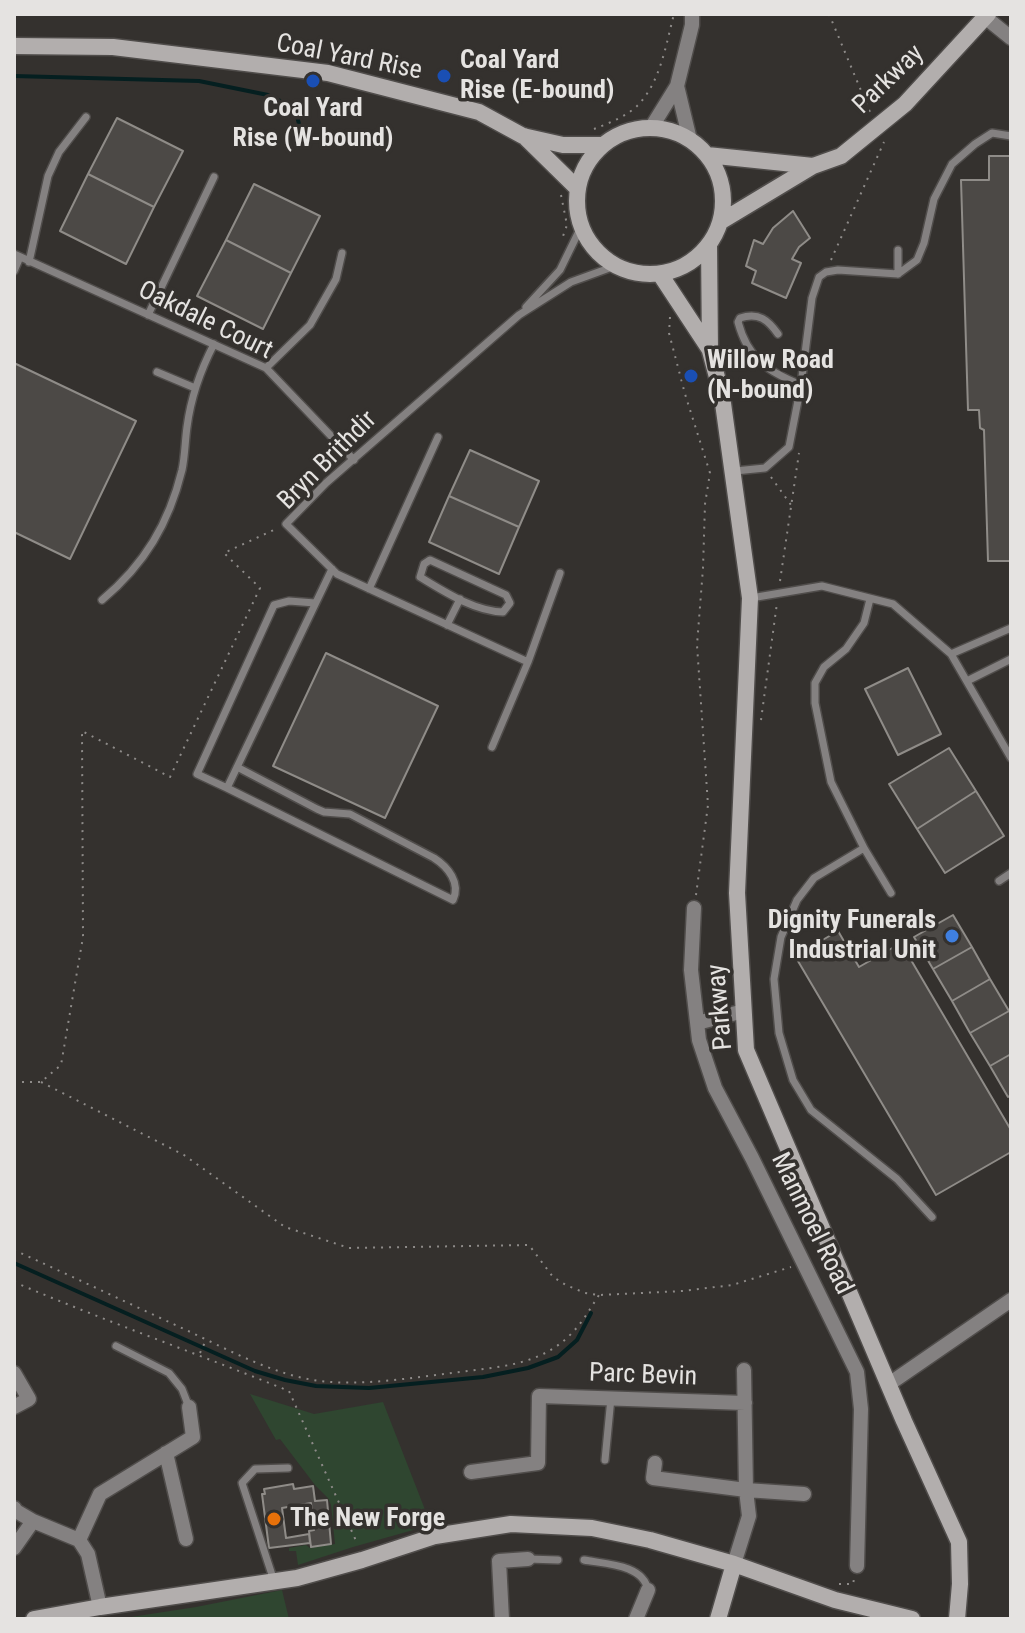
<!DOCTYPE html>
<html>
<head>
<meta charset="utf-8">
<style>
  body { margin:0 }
  #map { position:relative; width:1025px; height:1633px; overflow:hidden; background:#34312e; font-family:"Roboto Condensed",sans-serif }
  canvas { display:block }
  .frame { position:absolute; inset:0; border:16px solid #e5e3e1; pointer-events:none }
</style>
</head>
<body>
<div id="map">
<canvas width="1025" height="1633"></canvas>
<div class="frame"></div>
</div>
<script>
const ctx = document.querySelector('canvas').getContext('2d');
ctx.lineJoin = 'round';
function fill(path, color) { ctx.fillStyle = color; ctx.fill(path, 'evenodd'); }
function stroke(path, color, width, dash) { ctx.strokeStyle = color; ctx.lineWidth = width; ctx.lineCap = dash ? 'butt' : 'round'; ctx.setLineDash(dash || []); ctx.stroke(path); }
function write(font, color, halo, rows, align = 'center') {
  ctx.font = font + ' "Roboto Condensed",sans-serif'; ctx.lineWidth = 7; ctx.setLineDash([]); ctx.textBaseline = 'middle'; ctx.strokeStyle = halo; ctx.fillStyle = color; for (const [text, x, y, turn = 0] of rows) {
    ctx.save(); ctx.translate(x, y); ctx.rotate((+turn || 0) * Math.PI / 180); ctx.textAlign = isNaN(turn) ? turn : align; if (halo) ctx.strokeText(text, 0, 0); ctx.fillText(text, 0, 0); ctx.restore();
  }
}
fill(new Path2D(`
  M250,1394L314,1414L383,1402L431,1525L353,1547L298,1565L296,1551H289V1548L306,1545L310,1548L335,1544L331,1505L328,1498L315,1485L280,1439L276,1440Z
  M282,1590L289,1619H118L196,1607Z`), '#2f4630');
stroke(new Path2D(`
  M14,76L199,81L268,95L295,108L300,128
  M14,1263L255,1371L285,1380L316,1386L369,1388L483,1377L528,1368L558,1357L577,1340L591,1313`), '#051f20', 4);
const building = new Path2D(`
  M117,118L183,151L154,207L88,174Z
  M989,156H1011V561H988L984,430L980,428L979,410H968L961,180H989Z
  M88,174L154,207L126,264L60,231Z
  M254,184L320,216L291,273L226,240Z
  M793,211L810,238L799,247L792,259L801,263L786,298L752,283L756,271L746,266L754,240L763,244L773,228Z
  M226,240L291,273L263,329L197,296Z
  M14,363L136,421L70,559L14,532Z
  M470,450L539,481L519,527L449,496Z
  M449,496L519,527L499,574L429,542Z
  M326,653L438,706L385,818L273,766Z
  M908,668L941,734L898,755L865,689Z
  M949,748L976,791L917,829L889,784Z
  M976,791L1004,836L945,873L917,829Z
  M953,915L972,947L933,969L914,937Z
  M838,931L859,967L901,943L1011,1130V1152L936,1195L795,956Z
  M972,947L990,979L952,1001L933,969Z
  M990,979L1009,1011L970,1033L952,1001Z
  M1009,1011L1011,1014V1054L990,1066L970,1033Z
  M1011,1054V1095L1008,1097L990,1066Z
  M293,1484L294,1489L313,1486L315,1501L327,1500L331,1544L311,1547L309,1531L314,1530L311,1503L282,1508L286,1538L309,1534L310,1543L269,1548L262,1494H265L264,1489Z`);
fill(building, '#4c4946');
stroke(building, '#8f8c88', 2);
const lane = new Path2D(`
  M14,254L266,368L354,460
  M29,262L48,176L59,152L86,117
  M14,271L20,257
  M898,274L917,260L924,243L934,199L952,164L975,144L992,133L1011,136
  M526,307L560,270L581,227
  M148,315L214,177
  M778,334C768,320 759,312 740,318L738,322C748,359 767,371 801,385
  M266,368L310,325L336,279L342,253
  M157,372L195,388
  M735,471L765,468L789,447L801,385L812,298L819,277L826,272L838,270L898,274V250
  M430,560L506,595L510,603L503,612C474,611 445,592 420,577L424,564Z
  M369,589L438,437
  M751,598L822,586L893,604L951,654L1011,758
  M870,599L864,623L846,649L824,667L815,683V703L831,782L864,848L814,878L797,900L781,937L774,979L779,1033L793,1080L811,1110L897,1179L932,1217
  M102,600C145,564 169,523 182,470C185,456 185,441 187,427C191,396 200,371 214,344
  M315,603L289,601L274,605L197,774L227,788L332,569
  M447,625L460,599
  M951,654L1011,628
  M528,662L560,573
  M967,681L1011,659
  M492,747L528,662L337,574L286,524L326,483L519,315L571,282L615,266
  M227,788L453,900C461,883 448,867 434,858L350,814L324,812L317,809L237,767
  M864,848L891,893
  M999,881L1011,873
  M116,1346L169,1373L182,1389L189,1407
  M605,1460L611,1398
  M528,1559L558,1560
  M584,1560C605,1564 643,1564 648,1590
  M274,1581L242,1483L255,1469L288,1468`);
const street = new Path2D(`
  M985,17L1011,38
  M677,86L690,140
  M651,128L677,86L692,25V14
  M694,908L691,970L699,1040L715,1088L752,1158L857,1372L861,1409L857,1566
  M697,1023L744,1011
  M14,1373L29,1399L14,1407
  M889,1384L1011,1300
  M166,1453L186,1539
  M655,1463L653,1478L746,1490L804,1494
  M471,1472L538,1463L539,1396L745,1403
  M14,1508L16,1511L33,1521L79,1540L88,1554L100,1607
  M79,1540L100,1494L193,1437L189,1407
  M14,1548L33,1521
  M734,1564L749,1516L746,1490L744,1370
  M502,1619L499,1561L528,1559
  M636,1619L648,1590`);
const secondary = new Path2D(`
  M14,46L113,47L328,73L479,112L523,136L563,145H602
  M577 201a73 73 0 1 1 146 0a73 73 0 1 1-146 0Z
  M524,136L577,188
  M707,155L813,166
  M720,222L813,166L841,156L905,104L988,14
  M709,245L710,351L722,396L750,598L737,893L746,1050L904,1421L959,1542L960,1584L957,1619
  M660,274L710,350
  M34,1619L100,1607L297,1578L362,1560L435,1536L511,1524L592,1528L650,1540L734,1564L835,1600L912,1619
  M718,1619L734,1564`);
stroke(lane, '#504d4b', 10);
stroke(street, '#504d4b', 17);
stroke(secondary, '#504d4b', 19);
stroke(new Path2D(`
  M829,14L870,112
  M594,129C609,123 628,116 639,104C661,80 666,44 674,14
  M561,195L567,225L562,239
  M831,260L884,142
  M670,317L669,333L685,394L710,473L705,504L703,568L697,645L708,805L696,895
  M771,477L791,505
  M780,581L799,453
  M761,720L777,603
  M14,1082H41L61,1065L83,937L82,731L170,777L260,588L224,553L278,528
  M41,1082L184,1155L285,1227L349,1248L529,1245L553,1277L566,1285L585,1293L599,1295L683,1291L732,1285L791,1267
  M14,1250C71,1276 128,1303 184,1329C227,1349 273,1375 320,1381C363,1386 409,1378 452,1373C494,1367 539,1367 571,1334C582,1323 590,1309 599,1295
  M14,1282C105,1321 198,1354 289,1391L357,1543
  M200,1353L206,1340
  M839,1584H853L854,1579`), '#8e8b89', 2, [2, 6]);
stroke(lane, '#848181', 7);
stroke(street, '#848181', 14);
stroke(secondary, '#b2aead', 16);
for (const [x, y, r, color] of [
  [444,76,8,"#1a4fb4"],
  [313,81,8,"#1a4fb4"],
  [691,376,8,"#1a4fb4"],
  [952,936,8,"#3f7fe0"],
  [274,1519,8,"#e8710a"]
]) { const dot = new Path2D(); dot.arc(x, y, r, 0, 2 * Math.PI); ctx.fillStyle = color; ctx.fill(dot); stroke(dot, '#34312e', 3); }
write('26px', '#e5e3e1', '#34312e', [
  ["Coal Yard Rise",349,58,11],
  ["Parkway",889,80,-44],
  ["Oakdale Court",205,321,26],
  ["Bryn Brithdir",328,461,-45],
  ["Parkway",721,1007,-95],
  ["Manmoel Road",811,1224,64],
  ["Parc Bevin",643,1376,2]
]);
write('bold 26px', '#e5e3e1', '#34312e', [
  ["Coal Yard",460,61],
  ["Rise (E-bound)",460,91],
  ["Coal Yard",313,109,"center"],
  ["Rise (W-bound)",313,139,"center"],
  ["Willow Road",707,361],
  ["(N-bound)",707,391],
  ["Dignity Funerals",936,921,"right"],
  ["Industrial Unit",936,951,"right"],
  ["The New Forge",290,1519]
], 'left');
</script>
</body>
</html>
